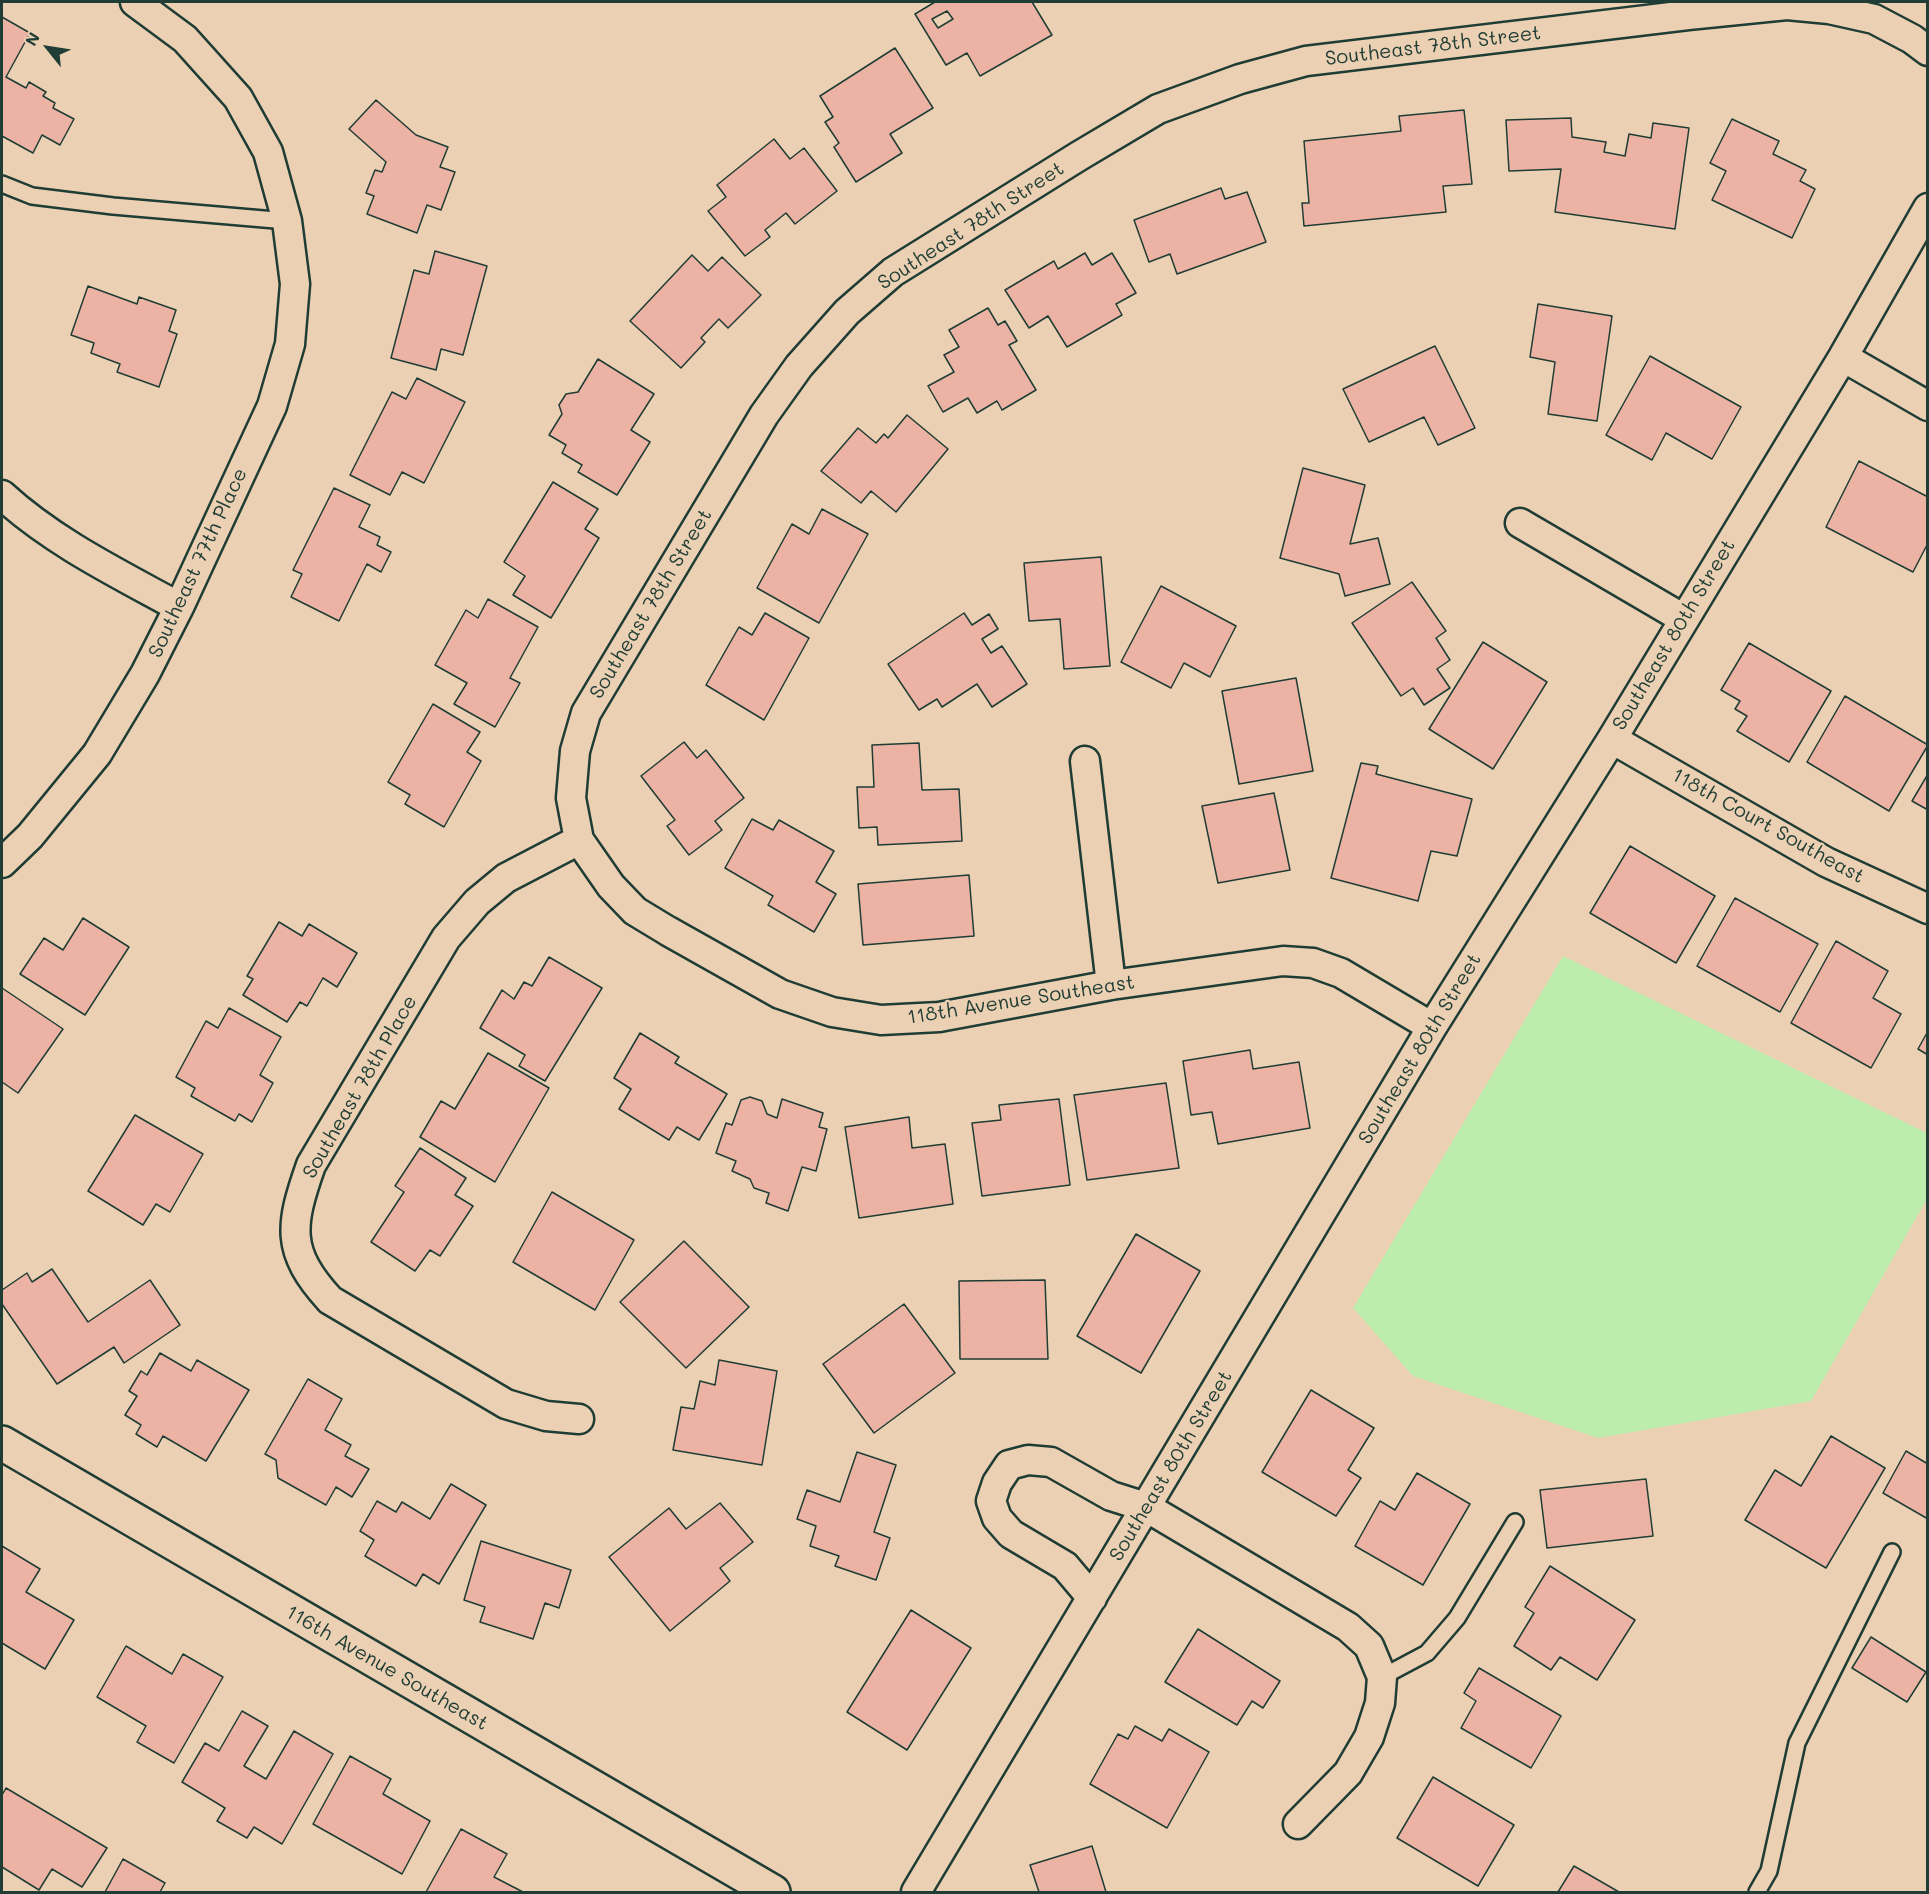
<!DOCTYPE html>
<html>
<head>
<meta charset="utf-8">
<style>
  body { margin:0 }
  #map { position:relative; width:1929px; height:1894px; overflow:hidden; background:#ecd0b3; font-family:Mali,sans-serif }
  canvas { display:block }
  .frame { position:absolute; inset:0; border:3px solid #1f3d34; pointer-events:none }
  .north { position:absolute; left:18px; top:18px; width:60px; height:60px; -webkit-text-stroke:4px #ecd0b3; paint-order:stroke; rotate:300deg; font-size:16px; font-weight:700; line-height:24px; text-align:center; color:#1f3d34 }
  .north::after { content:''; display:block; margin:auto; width:21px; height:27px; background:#1f3d34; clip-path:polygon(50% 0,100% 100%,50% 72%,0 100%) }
</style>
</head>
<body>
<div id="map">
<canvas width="1929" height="1894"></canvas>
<div class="frame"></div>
<div class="north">N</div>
</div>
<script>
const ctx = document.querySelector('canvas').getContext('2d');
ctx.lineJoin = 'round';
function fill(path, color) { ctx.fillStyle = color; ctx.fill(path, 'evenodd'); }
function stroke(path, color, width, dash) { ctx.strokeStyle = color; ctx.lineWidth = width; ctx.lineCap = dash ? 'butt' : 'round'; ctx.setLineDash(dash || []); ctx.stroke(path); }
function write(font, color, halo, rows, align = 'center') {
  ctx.font = font + ' Mali,sans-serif'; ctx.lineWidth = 4.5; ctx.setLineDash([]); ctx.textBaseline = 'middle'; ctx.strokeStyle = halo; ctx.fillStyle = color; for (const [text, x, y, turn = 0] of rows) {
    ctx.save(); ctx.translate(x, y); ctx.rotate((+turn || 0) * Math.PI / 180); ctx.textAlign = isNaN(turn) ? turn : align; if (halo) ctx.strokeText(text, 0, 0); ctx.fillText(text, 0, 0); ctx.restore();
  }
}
fill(new Path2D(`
  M1563,956L1927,1133V1199L1811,1401L1598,1438L1413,1376L1353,1308Z`), '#bdedac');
const building = new Path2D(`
  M935,2H1032L1052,35L980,76L967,53L946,65L915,14ZM947,11L953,19L938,28L932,19Z
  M2,17L30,33L6,77L26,88L29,82L46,92L43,96L55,103L53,108L74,119L60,145L42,135L33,153L2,136Z
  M895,48L933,108L890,134L902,153L856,182L834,147L839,143L825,122L833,117L820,96Z
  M376,100L416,135L448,147L440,167L455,172L441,210L427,205L417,233L367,214L374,196L366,193L375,170L382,172L386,162L349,129Z
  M1464,110L1472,184L1443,186L1446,212L1304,226L1302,203H1309L1304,141L1401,131L1399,116Z
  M1571,118L1572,137L1606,142L1604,152L1625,156L1629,134L1651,138L1653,123L1689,128L1675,229L1555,212L1561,169L1509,171L1506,120Z
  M1732,119L1779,141L1773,154L1806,170L1800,181L1815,189L1792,238L1712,200L1726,171L1710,163Z
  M774,139L790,159L804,148L837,191L795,224L786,213L765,230L770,237L745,256L708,211L726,197L717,185Z
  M1221,188L1225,199L1247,192L1266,242L1177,274L1170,254L1149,262L1134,220Z
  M435,251L487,266L463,355L441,349L436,370L391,358L414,270L429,274Z
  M1085,253L1092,265L1112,253L1136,293L1116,304L1122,315L1067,347L1048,316L1029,328L1005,290L1054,261L1058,269Z
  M692,255L708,271L722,257L761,295L728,328L719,319L701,338L705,342L681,368L630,321Z
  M88,286L137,304L139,297L176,310L169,331L177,334L159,387L117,372L120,364L91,353L94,343L71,335Z
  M1538,304L1612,316L1597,421L1548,414L1555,362L1530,357Z
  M988,308L998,325L1005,321L1017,341L1009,345L1036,390L1002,410L997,401L977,413L968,398L943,412L928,386L954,372L944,355L959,347L949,330Z
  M1435,346L1475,428L1438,445L1424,417L1369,442L1343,389Z
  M1650,356L1741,407L1712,459L1666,433L1652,460L1606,435Z
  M598,359L654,394L631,430L650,442L617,495L578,472L582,465L562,453L566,445L549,435L562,414L559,405L566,394L578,392Z
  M417,378L465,402L424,483L402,472L390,495L350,475L392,392L406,399Z
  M907,415L948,449L896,512L871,491L861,503L821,471L858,428L876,443L884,434L888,438Z
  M1859,461L1928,497V543L1913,572L1826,527Z
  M1303,468L1365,485L1350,544L1378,538L1390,584L1345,596L1339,574L1280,558Z
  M553,482L598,509L585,529L599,538L551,618L513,595L525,576L504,562Z
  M334,488L370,505L359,527L380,537L377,545L391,552L381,572L367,564L339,621L291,597L302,574L293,570Z
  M822,509L868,534L819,623L757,588L792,524L809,534Z
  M1101,557L1110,666L1064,669L1060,619L1029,621L1024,563Z
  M1412,582L1446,631L1436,638L1450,660L1437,669L1450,688L1424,705L1413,688L1401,696L1352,623Z
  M1161,586L1236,626L1210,677L1184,663L1171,688L1121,662Z
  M488,599L538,627L510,678L520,683L495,727L454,704L467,683L435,665L466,610L478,618Z
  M765,613L809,638L764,720L706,685L739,627L752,635Z
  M964,613L972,625L989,614L998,629L982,639L991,653L1002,646L1027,684L992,707L977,684L942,707L937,699L919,710L888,664Z
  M1483,642L1547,682L1493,769L1429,729Z
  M1749,643L1831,691L1789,762L1737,731L1747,716L1735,709L1740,701L1721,690Z
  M1296,678L1313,771L1239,784L1222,691Z
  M1845,696L1928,745L1889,811L1807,762Z
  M433,704L480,732L467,752L481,761L444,827L405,804L410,795L388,782Z
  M684,742L697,758L706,750L744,798L715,821L722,830L689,855L667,826L675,820L641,776Z
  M919,743L922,790L959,789L962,841L878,845L877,827L859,828L857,787H874L872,745Z
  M1361,763L1378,766L1376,774L1472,799L1457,856L1431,851L1418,901L1331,878Z
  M1928,774V810L1912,801Z
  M1274,793L1290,870L1218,883L1202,806Z
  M752,819L773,830L779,820L834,851L816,882L836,894L814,932L768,905L773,896L725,868Z
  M1630,846L1715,896L1676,963L1590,913Z
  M969,875L974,936L863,945L858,884Z
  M1735,898L1818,944L1780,1012L1697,966Z
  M83,918L129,947L85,1015L20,974L44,938L63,950Z
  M279,922L302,936L309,924L357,953L337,987L323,978L307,1006L300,1002L287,1022L243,995L253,979L247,976Z
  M1836,941L1888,971L1873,998L1901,1014L1871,1068L1791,1023Z
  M549,957L602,988L545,1081L519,1066L525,1055L480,1028L502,990L514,999L524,982L532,986Z
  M2,988L63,1029L18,1093L2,1082Z
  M229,1008L281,1037L260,1075L273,1083L252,1122L239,1114L235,1121L191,1096L195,1088L176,1077L206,1021L218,1028Z
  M1928,1031V1055L1918,1049Z
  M640,1033L679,1057L675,1063L727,1094L699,1140L677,1127L669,1140L619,1109L631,1089L614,1078Z
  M1250,1050L1253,1069L1299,1062L1310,1128L1218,1144L1212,1112L1191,1115L1183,1061Z
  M488,1053L549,1088L495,1182L420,1137L441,1101L455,1109Z
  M1166,1083L1179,1168L1087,1180L1074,1095Z
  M750,1097L762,1101L767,1114L777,1118L782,1099L823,1113L819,1127L827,1129L816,1171L802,1167L788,1211L766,1203L769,1193L754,1188L750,1179L732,1171L736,1161L716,1153L726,1123L732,1125L741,1100Z
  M1059,1099L1070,1185L982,1196L972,1123L1001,1120L999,1105Z
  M135,1115L203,1154L170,1212L156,1204L143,1225L88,1191Z
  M909,1117L912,1148L945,1144L953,1204L859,1218L845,1127Z
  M420,1148L466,1178L455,1195L473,1206L440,1256L430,1250L415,1271L371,1242L404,1192L395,1186Z
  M552,1192L634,1240L595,1310L513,1262Z
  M1136,1234L1200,1271L1141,1373L1077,1336Z
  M684,1241L749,1307L686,1368L620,1302Z
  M52,1269L88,1322L150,1280L180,1325L124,1363L114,1347L57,1384L2,1304V1290L27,1273L32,1282Z
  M1045,1280L1048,1359H960L959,1281Z
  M904,1304L955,1373L874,1433L823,1364Z
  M160,1353L191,1371L197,1360L249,1390L206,1461L163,1436L157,1447L136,1434L141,1425L125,1415L137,1396L129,1391L141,1371L147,1375Z
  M719,1360L777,1371L762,1465L673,1450L681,1407L694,1409L700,1381L715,1385Z
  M308,1379L342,1399L325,1430L351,1445L345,1456L369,1469L352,1497L336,1487L326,1505L278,1478L276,1460L265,1454Z
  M1311,1390L1374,1428L1348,1470L1361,1478L1336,1516L1262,1472Z
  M1831,1436L1885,1468L1826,1568L1745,1520L1775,1470L1801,1486Z
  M1906,1451L1928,1464V1519L1883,1493Z
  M857,1452L896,1465L874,1532L890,1538L876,1580L835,1566L839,1556L810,1546L816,1526L797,1519L807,1490L840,1502Z
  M1417,1473L1470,1504L1423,1585L1355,1546L1380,1501L1395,1510Z
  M1646,1479L1653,1536L1547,1548L1540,1490Z
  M451,1484L486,1505L439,1584L423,1574L416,1586L365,1556L374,1540L360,1531L377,1501L396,1512L402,1502L430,1519Z
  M720,1503L753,1542L720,1568L730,1581L670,1631L609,1557L669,1508L686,1529Z
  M481,1541L571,1570L559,1608L545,1603L533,1639L480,1622L485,1607L464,1600Z
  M2,1546L40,1569L26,1592L74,1620L45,1669L2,1643Z
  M1550,1566L1635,1620L1597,1680L1560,1657L1551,1670L1514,1646L1534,1613L1525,1607Z
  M911,1610L971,1648L907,1750L847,1712Z
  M1198,1629L1280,1681L1263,1708L1252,1701L1237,1725L1165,1682Z
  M1871,1637L1926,1672L1907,1702L1852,1668Z
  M126,1646L172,1674L183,1654L223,1677L174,1763L137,1742L146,1726L97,1697Z
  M1479,1668L1561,1716L1531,1768L1461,1728L1476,1701L1464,1693Z
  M242,1711L268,1726L244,1766L266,1779L294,1731L333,1754L282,1844L254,1827L247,1838L217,1821L225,1808L182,1782L205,1743L219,1751Z
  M1135,1726L1162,1741L1169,1729L1209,1752L1167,1828L1090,1784L1118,1734L1128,1739Z
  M350,1756L391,1779L383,1794L430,1821L402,1874L313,1824Z
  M1433,1777L1514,1825L1478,1886L1397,1838Z
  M6,1788L107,1848L82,1887L52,1869L39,1890L2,1867V1795Z
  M461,1829L507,1854L494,1877L523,1892H426Z
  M1092,1846L1106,1892H1039L1030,1865Z
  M123,1859L165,1883L160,1892H105Z
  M1574,1866L1619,1892H1558Z`);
fill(building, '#ecb3a4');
stroke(building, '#1f3d34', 1.5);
const lane = new Path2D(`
  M2,184L32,196L113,206L287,221
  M1382,1677L1427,1653L1457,1618L1515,1522
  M1757,1892L1769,1871L1797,1743L1892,1552`);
const street = new Path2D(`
  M1685,2L1688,15L1787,5L1829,9L1874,19L1912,39L1928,51
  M1843,357L1928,406
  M2,495C53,542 119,574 179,607
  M1520,523L1684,619
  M1612,739L1826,862L1928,909
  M1085,761L1111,985
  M579,840L506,878L477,902L446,938L311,1165C290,1225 285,1251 330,1300L506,1404L546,1416L579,1419
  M2,863L30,836L97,754L145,674L179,607L272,406L290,344L295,284L287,221L268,152L238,98L185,39L135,2
  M1432,1027L1341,973L1313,963L1283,961L1111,985L939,1017L881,1020L832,1012L780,994L668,931L635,911L611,886L579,840L571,798L575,751L586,713L764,415L799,366L847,312L893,272L1079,156L1158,109L1240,79L1306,61L1688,15
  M1092,1598L1065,1566L1011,1534L997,1518L991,1501L997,1483L1009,1465L1028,1460L1051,1462L1111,1496L1146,1507L1348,1627L1369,1646L1382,1677L1380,1703L1369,1737L1348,1773L1298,1824
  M916,1892L1432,1027L1612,739L1843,357L1928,208`);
const secondary = new Path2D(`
  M2,1443L773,1892`);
stroke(lane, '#1f3d34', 20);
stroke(street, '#1f3d34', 33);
stroke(secondary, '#1f3d34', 38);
stroke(lane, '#ecd0b3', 15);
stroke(street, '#ecd0b3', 28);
stroke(secondary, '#ecd0b3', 33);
write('20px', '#1f3d34', '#ecd0b3', [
  ["Southeast 78th Street",1433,46,-7],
  ["Southeast 78th Street",971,226,-33],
  ["Southeast 77th Place",198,563,-65],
  ["Southeast 78th Street",651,604,-59],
  ["Southeast 80th Street",1674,635,-59],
  ["118th Court Southeast",1768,826,29],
  ["118th Avenue Southeast",1021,1000,-9],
  ["Southeast 80th Street",1420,1049,-59],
  ["Southeast 78th Place",360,1087,-60],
  ["Southeast 80th Street",1171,1466,-59],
  ["116th Avenue Southeast",387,1668,30]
]);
</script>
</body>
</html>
